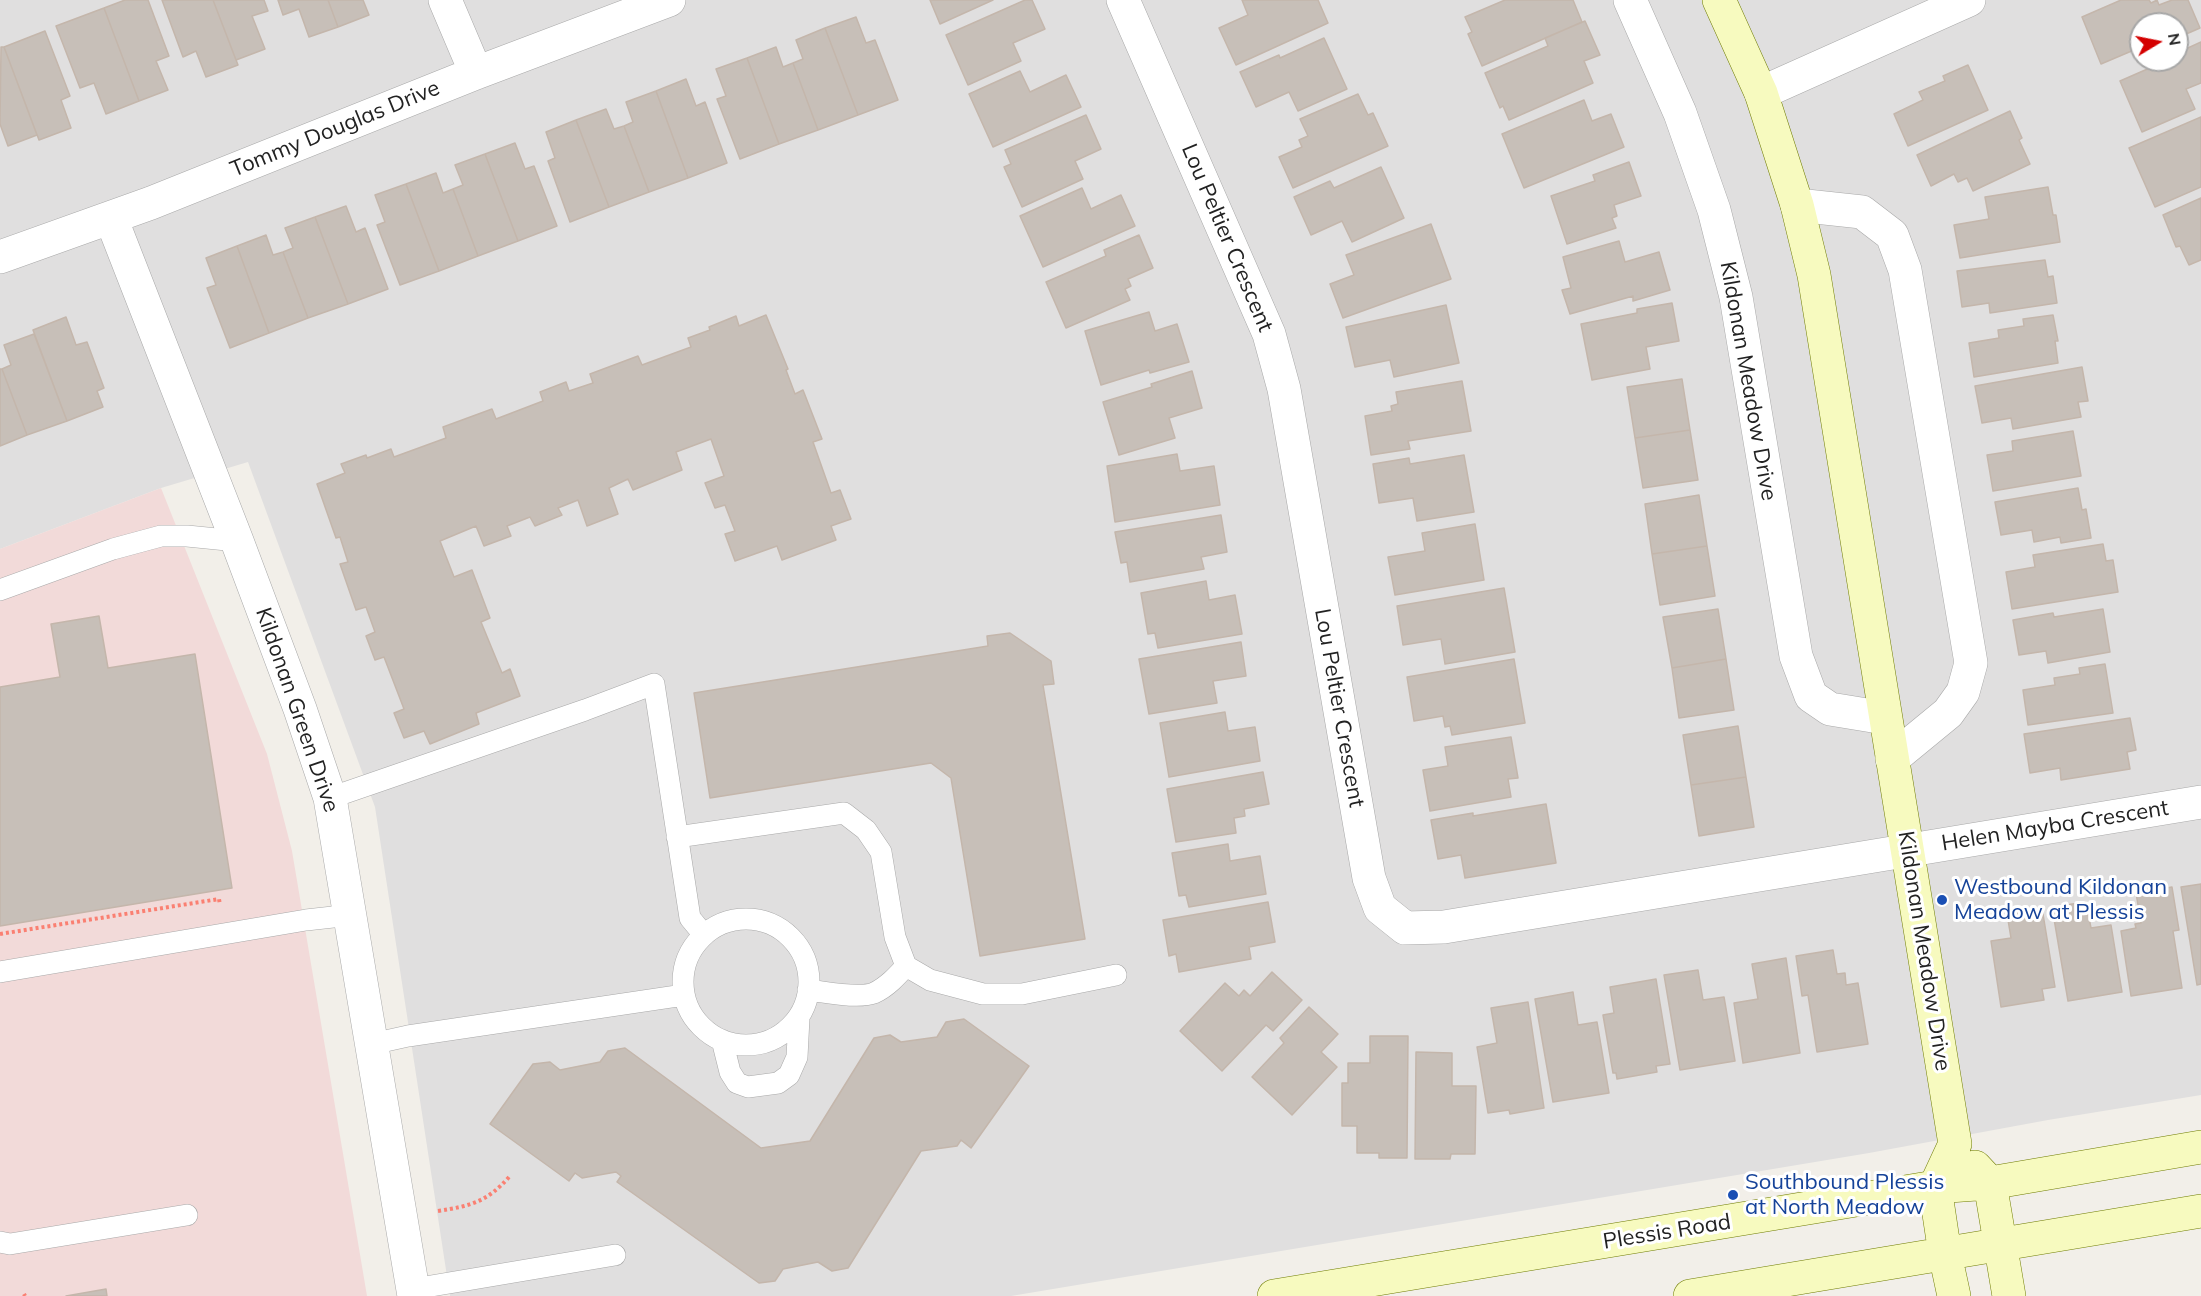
<!DOCTYPE html>
<html>
<head>
<meta charset="utf-8">
<style>
  body { margin:0 }
  #map { position:relative; width:2201px; height:1296px; overflow:hidden; background:#f2efe9; font-family:Mulish,sans-serif }
  canvas { display:block }
  .north { position:absolute; left:2129px; top:12px; width:60px; height:60px; box-sizing:border-box; background:#fff; border:2px solid #a7a7a7; border-radius:50%; rotate:80deg; font-size:16px; font-weight:700; line-height:24px; text-align:center; color:#222 }
  .north::after { content:''; display:block; margin:auto; width:21px; height:27px; background:#d40000; clip-path:polygon(50% 0,100% 100%,50% 72%,0 100%) }
</style>
</head>
<body>
<div id="map">
<canvas width="2201" height="1296"></canvas>
<div class="north">N</div>
</div>
<script>
const ctx = document.querySelector('canvas').getContext('2d');
ctx.lineJoin = 'round';
function fill(path, color) { ctx.fillStyle = color; ctx.fill(path, 'evenodd'); }
function stroke(path, color, width, dash) { ctx.strokeStyle = color; ctx.lineWidth = width; ctx.lineCap = dash ? 'butt' : 'round'; ctx.setLineDash(dash || []); ctx.stroke(path); }
function write(font, color, halo, rows, align = 'center') {
  ctx.font = font + ' Mulish,sans-serif'; ctx.lineWidth = 6; ctx.setLineDash([]); ctx.textBaseline = 'middle'; ctx.strokeStyle = halo; ctx.fillStyle = color; for (const [text, x, y, turn = 0] of rows) {
    ctx.save(); ctx.translate(x, y); ctx.rotate((+turn || 0) * Math.PI / 180); ctx.textAlign = isNaN(turn) ? turn : align; if (halo) ctx.strokeText(text, 0, 0); ctx.fillText(text, 0, 0); ctx.restore();
  }
}
fill(new Path2D(`
  M0,0H2201V1095L2048,1120L1869,1153L1011,1296H450L375,807L248,462L161,488L0,549ZM2141,24H2177V60H2141Z`), '#e0dfdf');
fill(new Path2D(`
  M161,488L267,754L292,851L367,1296H0V549Z`), '#f2dad9');
const building = new Path2D(`
  M125,0H148L169,56L156,61L168,90L139,101L104,8Z
  M162,0H213L238,65L206,77L196,51L183,57Z
  M213,0H264L268,11L252,16L265,49L236,60Z
  M278,0H328L338,27L309,37L299,9L283,15Z
  M328,0H363L369,15L338,27Z
  M930,0H993L940,24Z
  M1025,0H1032L1045,29L1013,43L1021,61L968,85L946,35Z
  M1242,0H1318L1328,23L1236,65L1219,28L1248,15Z
  M1505,0H1573L1582,22L1482,66L1468,34L1472,32L1465,17Z
  M2121,0H2149L2151,3L2157,0L2159,5L2172,0H2188L2200,28L2177,38V24H2141V47L2101,64L2082,17Z
  M104,8L139,101L106,114L94,83L80,88L56,26Z
  M856,17L866,43L875,40L898,100L858,115L825,28Z
  M1585,21L1600,55L1584,61L1593,83L1509,120L1503,106L1500,108L1485,73L1548,46L1545,38Z
  M825,28L858,115L818,130L793,63L803,59L796,40Z
  M45,31L70,96L61,100L71,128L39,140L4,47Z
  M1324,38L1347,89L1298,111L1289,92L1256,107L1240,72L1279,55L1280,58Z
  M2201,42V83L2186,89L2195,109L2142,132L2120,81L2168,60H2177V53Z
  M1,47H4L37,135L8,146L0,124Z
  M776,47L783,67L793,63L818,130L779,144L747,58Z
  M747,58L779,144L740,159L717,99L726,96L716,69Z
  M1968,65L1988,110L1908,146L1894,114L1923,100L1919,92L1945,81L1943,76Z
  M1020,71L1030,92L1066,75L1081,107L993,147L969,94Z
  M686,79L696,106L705,102L727,163L688,178L656,91Z
  M656,91L688,178L649,192L624,126L633,122L626,102Z
  M1358,94L1368,115L1373,113L1388,146L1293,188L1279,157L1302,147L1299,140L1308,136L1300,119Z
  M1584,100L1592,121L1611,114L1624,147L1524,188L1502,134Z
  M606,109L614,129L624,126L649,192L609,207L576,120Z
  M2010,111L2022,138L2019,140L2030,164L1973,191L1967,178L1958,182L1954,174L1931,186L1917,155Z
  M1086,115L1101,149L1075,161L1083,179L1022,207L1004,167L1011,164L1005,150Z
  M2201,117V187L2155,207L2129,148Z
  M576,120L609,207L570,222L548,161L555,158L546,132Z
  M515,143L525,169L534,166L557,226L518,241L485,154Z
  M485,154L518,241L478,256L453,189L463,185L455,165Z
  M1629,162L1641,196L1614,205L1617,216L1612,218L1616,228L1567,244L1551,196L1595,181L1593,175Z
  M1381,167L1404,218L1352,242L1342,221L1311,235L1294,197L1330,181L1334,188Z
  M436,173L443,193L453,189L478,256L439,271L406,184Z
  M406,184L439,271L400,285L377,225L385,222L375,195Z
  M2048,187L2053,215H2056L2060,242L1960,258L1954,225L1989,219L1985,197Z
  M1082,188L1091,209L1121,195L1135,226L1043,267L1020,216Z
  M2201,198V260L2189,265L2180,246L2176,247L2163,215Z
  M346,206L356,232L365,228L388,289L348,304L315,217Z
  M315,217L348,304L308,318L283,252L293,248L285,228Z
  M1431,224L1451,279L1343,318L1330,284L1354,275L1346,255Z
  M266,235L273,255L283,252L308,318L269,333L237,246Z
  M1139,235L1153,268L1128,279L1131,286L1125,289L1130,300L1066,328L1046,282L1106,256L1104,250Z
  M1619,241L1625,262L1659,252L1670,290L1633,301V296L1570,314L1562,290L1571,288L1563,257Z
  M237,246L269,333L230,348L207,288L216,285L206,258Z
  M2045,260L2048,277L2053,276L2057,303L1990,313L1989,303L1962,307L1957,271Z
  M1672,303L1679,341L1646,347L1650,369L1592,380L1581,324L1637,313V309Z
  M1446,305L1459,363L1394,377L1390,360L1355,367L1346,327Z
  M1149,312L1155,331L1177,324L1189,362L1150,373L1149,370L1101,385L1085,331Z
  M766,315L788,369L786,370L795,394L803,390L822,439L813,442L831,493L840,490L851,519L831,526L836,540L782,560L777,546L735,561L725,534L735,531L725,505L715,508L705,483L724,476L711,439L676,452L682,470L633,490L628,479L609,488L618,514L587,526L578,500L558,508L562,515L535,526L530,517L507,526L511,536L484,546L476,526L440,541L454,577L472,570L490,618L481,622L502,673L510,669L520,696L476,713L479,724L430,744L424,731L404,738L394,713L404,709L384,657L375,660L366,636L375,632L366,607L356,610L340,564L348,562L340,537L336,538L317,484L345,473L341,464L366,455L367,458L391,449L394,457L446,438L443,427L492,409L496,419L543,401L540,392L566,382L569,391L593,383L590,374L638,356L642,365L691,347L688,338L710,330L709,327L736,316L739,326Z
  M2053,315L2058,341H2055L2058,363L1974,377L1969,343L1999,338L1998,330L2024,326L2023,319Z
  M66,317L76,345L87,342L104,388L97,391L103,407L67,421L33,330Z
  M34,334L67,421L27,435L2,369L11,365L4,345Z
  M2082,367L2088,401L2078,402L2081,417L2013,429L2011,418L1982,423L1975,386Z
  M0,369H2L27,435L0,446Z
  M1192,371L1202,408L1169,418L1175,438L1119,455L1103,402L1152,387L1151,384Z
  M1682,379L1690,430L1635,438L1627,387Z
  M1462,381L1471,431L1408,441L1410,449L1371,455L1365,416L1392,411L1391,406L1398,404L1396,392Z
  M1690,430L1698,480L1643,488L1635,438Z
  M2073,431L2081,476L1993,491L1987,455L2013,451L2012,441Z
  M1177,454L1180,471L1214,466L1220,505L1115,522L1107,466Z
  M1464,455L1474,512L1417,521L1413,498L1379,503L1373,464L1409,458L1410,464Z
  M2078,488L2082,510L2086,509L2091,538L2061,543L2060,537L2034,542L2032,530L2001,535L1995,502Z
  M1699,495L1707,546L1652,554L1645,504Z
  M1221,515L1227,552L1201,557L1204,569L1130,582L1127,562L1121,563L1115,532Z
  M1475,524L1484,580L1395,595L1388,557L1425,551L1422,533Z
  M2103,544L2106,561L2113,560L2118,592L2012,609L2006,572L2035,567L2033,555Z
  M1707,546L1715,596L1660,605L1652,554Z
  M1206,581L1209,600L1235,595L1242,634L1158,648L1155,633L1148,634L1141,593Z
  M1504,588L1515,652L1445,664L1441,639L1403,645L1397,606Z
  M1718,609L1726,659L1672,668L1663,617Z
  M2103,609L2110,652L2048,663L2046,651L2019,655L2013,620L2053,613L2054,617Z
  M99,616L108,668L195,654L232,888L0,926V687L60,677L51,624Z
  M1010,633L1051,661L1054,684L1043,685L1085,939L980,956L951,778L931,763L710,798L694,693L988,646L987,636Z
  M1241,642L1246,676L1213,681L1217,703L1149,714L1139,659Z
  M1514,659L1525,723L1452,735L1450,726L1445,727L1443,716L1414,721L1407,677Z
  M1726,659L1734,710L1679,718L1672,668Z
  M2105,664L2113,713L2028,725L2023,690L2055,685L2054,678L2080,674L2079,668Z
  M1225,712L1228,731L1255,727L1260,761L1169,777L1160,723Z
  M2130,718L2136,750L2127,752L2130,769L2061,780L2060,768L2030,773L2024,734Z
  M1738,726L1746,777L1691,785L1683,735Z
  M1511,737L1518,778L1508,779L1511,797L1430,811L1423,770L1448,766L1445,747Z
  M1263,772L1269,804L1244,809L1245,816L1234,818L1236,833L1176,842L1167,789Z
  M1746,777L1754,827L1699,836L1691,785Z
  M1546,804L1556,863L1465,878L1461,855L1438,859L1431,820L1473,813V816Z
  M1228,844L1230,861L1260,856L1266,894L1189,907L1186,895L1179,896L1172,853Z
  M2201,884V984L2197,985L2181,887Z
  M2172,887L2179,930L2173,931L2182,988L2131,996L2121,931L2136,928L2135,924L2141,923L2136,893Z
  M1268,902L1275,942L1249,947L1251,959L1179,972L1176,954L1169,956L1163,920Z
  M2086,902L2091,928L2111,925L2122,992L2068,1001L2052,907Z
  M2042,908L2055,987L2042,989L2044,1000L2001,1007L1991,941L2011,938L2007,914Z
  M1833,950L1837,974L1845,973L1846,985L1858,983L1868,1044L1817,1052L1808,995L1802,996L1796,956Z
  M1786,958L1800,1053L1743,1063L1734,1003L1758,999L1752,964Z
  M1698,970L1703,1000L1724,997L1735,1061L1680,1070L1664,975Z
  M1272,972L1302,1000L1273,1031L1266,1025L1222,1071L1180,1031L1225,983L1239,996L1244,990L1250,996Z
  M1656,979L1670,1064L1656,1066L1657,1072L1617,1079L1616,1073H1613L1603,1015L1614,1013L1610,987Z
  M1573,992L1578,1025L1597,1022L1609,1093L1553,1102L1535,999Z
  M1528,1002L1544,1108L1510,1114L1509,1110L1488,1113L1477,1047L1497,1043L1491,1008Z
  M1309,1007L1338,1034L1321,1052L1337,1067L1292,1115L1252,1077L1284,1043L1280,1038Z
  M964,1019L1029,1066L971,1148L961,1140L957,1146L921,1151L848,1268L832,1271L818,1262L783,1269L775,1281L759,1283L617,1182L621,1176L616,1172L582,1178L575,1173L569,1181L490,1124L533,1064L550,1062L560,1070L600,1062L608,1051L625,1048L761,1148L810,1141L874,1038L890,1035L901,1042L937,1037L946,1022Z
  M1370,1036H1408L1407,1158H1379V1153H1357V1126H1342V1083H1348V1063H1370Z
  M1416,1052L1452,1053V1086H1476L1475,1154H1451L1450,1159H1415Z
  M106,1289L107,1296H66Z`);
fill(building, '#c7bfb8');
stroke(building, '#c4b6ab', 1.5);
const lane = new Path2D(`
  M0,590L113,549L161,536H187L237,541
  M330,798L585,710L654,684L690,918L704,935
  M677,837L844,813L866,830L881,852L895,937L906,966L930,980L983,994H1022L1116,975
  M683 982a63 63 0 1 1 126 0a63 63 0 1 1-126 0Z
  M0,972L306,920L351,915
  M808,990C826,992 858,999 874,993C887,987 897,976 906,966
  M722,1040L730,1072L737,1083L748,1087L778,1083L789,1075L797,1057L799,1018
  M372,1044L408,1036L684,995
  M0,1242L10,1244L187,1215
  M413,1289L615,1255`);
const street = new Path2D(`
  M445,0L476,73
  M1123,0L1269,334L1284,389L1369,878L1380,908L1405,928L1444,927L2201,802
  M1630,0L1680,113L1714,210L1736,297L1796,656L1811,696L1830,709L1885,718
  M1761,93L1969,0
  M1797,205L1862,212L1892,235L1905,270L1971,663L1963,692L1948,713L1892,759
  M111,218L237,541L300,709L330,798L414,1296
  M0,257L151,203L476,73L669,0`);
const secondary = new Path2D(`
  M1719,0L1761,93L1797,205L1814,275L1955,1144L1935,1187
  M1975,1167L1990,1183L2009,1296
  M1935,1187L1945,1254L1954,1296
  M1274,1296L1935,1187L1990,1183L2201,1147
  M1690,1296L2201,1211`);
stroke(lane, '#a9a9a9', 22);
stroke(street, '#a9a9a9', 34);
stroke(secondary, '#707d05', 34);
stroke(new Path2D(`
  M0,934L219,899L220,905
  M438,1211C470,1206 487,1202 509,1177
  M24,1294L25,1296`), '#fa8072', 4, [3, 3]);
stroke(lane, '#fff', 21);
stroke(street, '#fff', 33);
stroke(secondary, '#f7fabf', 33);
for (const [x, y, r, color] of [
  [1942,900,6,"#1a4fb4"],
  [1733,1195,6,"#1a4fb4"]
]) { const dot = new Path2D(); dot.arc(x, y, r, 0, 2 * Math.PI); ctx.fillStyle = color; ctx.fill(dot); stroke(dot, '#fff', 2); }
write('22px', '#222', '#fff', [
  ["Tommy Douglas Drive",335,129,-22],
  ["Lou Peltier Crescent",1227,238,67],
  ["Kildonan Meadow Drive",1748,381,80],
  ["Lou Peltier Crescent",1339,708,80],
  ["Kildonan Green Drive",297,710,71],
  ["Helen Mayba Crescent",2055,826,-9],
  ["Kildonan Meadow Drive",1924,951,81],
  ["Plessis Road",1667,1232,-9]
]);
write('22px', '#164399', '#fff', [
  ["Westbound Kildonan",1954,887],
  ["Meadow at Plessis",1954,912],
  ["Southbound Plessis",1745,1182],
  ["at North Meadow",1745,1207]
], 'left');
</script>
</body>
</html>
